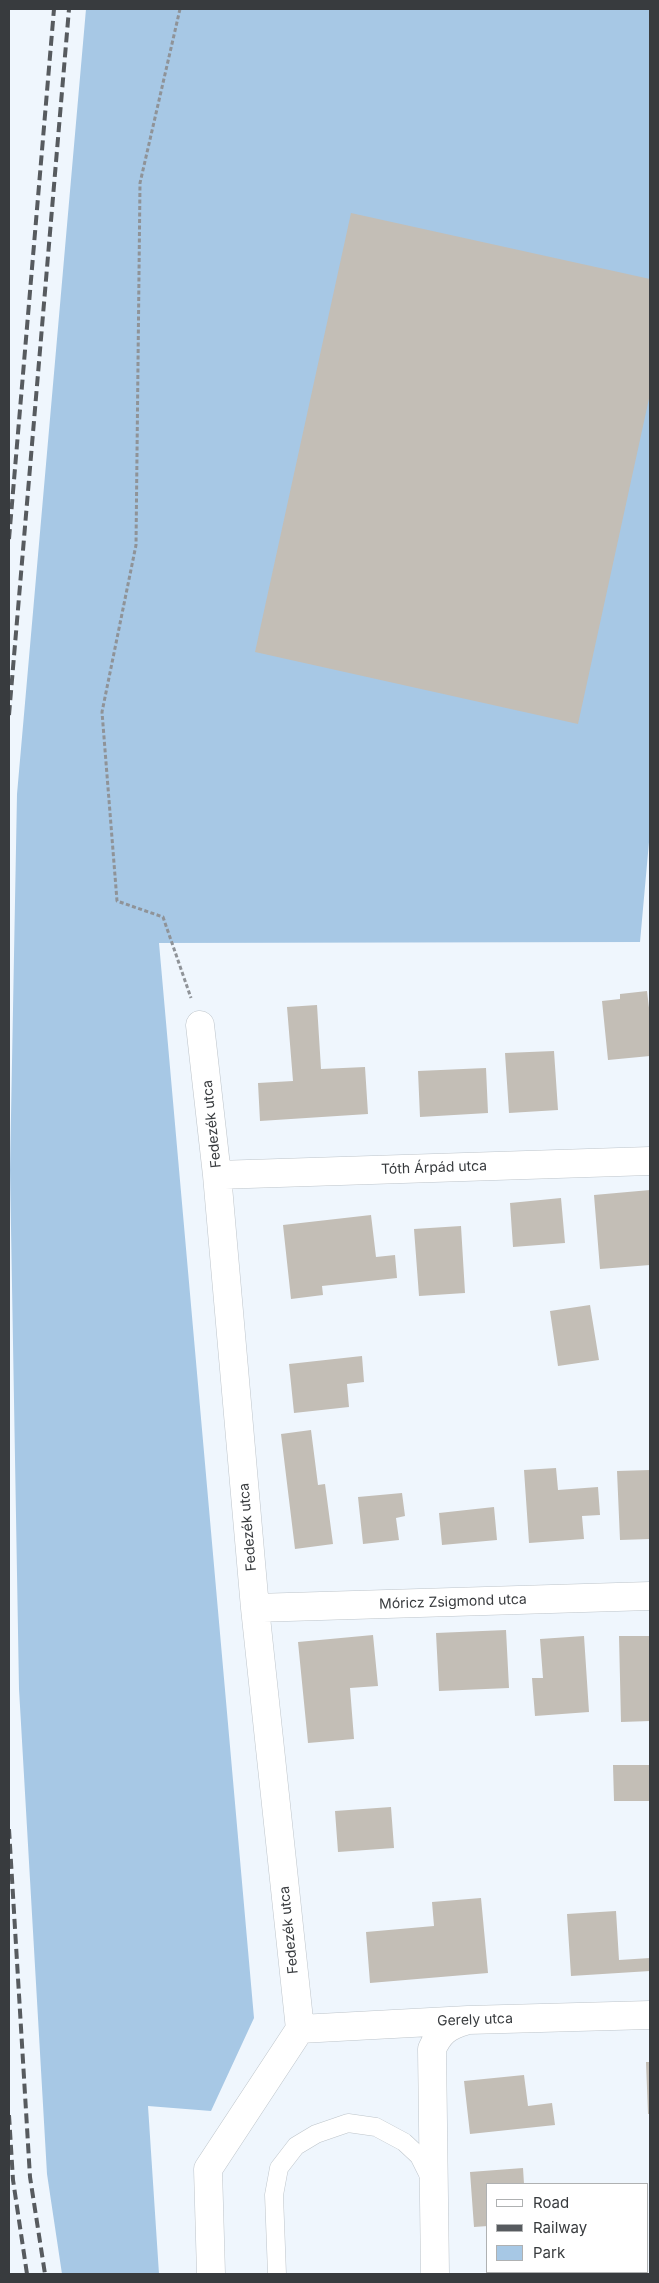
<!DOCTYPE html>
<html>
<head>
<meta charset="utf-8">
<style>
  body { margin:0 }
  #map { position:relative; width:659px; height:2283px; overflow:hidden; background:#eff6fd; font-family:Inter,sans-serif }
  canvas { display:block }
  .frame { position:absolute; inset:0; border:10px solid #383b3e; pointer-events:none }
  .legend { position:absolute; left:486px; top:2183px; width:162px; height:90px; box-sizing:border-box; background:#fff; border:1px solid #afb1b2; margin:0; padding:6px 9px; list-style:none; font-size:15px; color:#383b3e }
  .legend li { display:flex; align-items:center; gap:10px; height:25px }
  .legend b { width:25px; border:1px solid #afb1b2 }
</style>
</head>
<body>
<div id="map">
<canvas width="659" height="2283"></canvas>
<div class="frame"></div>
<ul class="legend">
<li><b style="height:6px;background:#fff"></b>Road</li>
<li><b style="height:6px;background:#575b5f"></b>Railway</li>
<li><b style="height:14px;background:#a7c8e5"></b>Park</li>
</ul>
</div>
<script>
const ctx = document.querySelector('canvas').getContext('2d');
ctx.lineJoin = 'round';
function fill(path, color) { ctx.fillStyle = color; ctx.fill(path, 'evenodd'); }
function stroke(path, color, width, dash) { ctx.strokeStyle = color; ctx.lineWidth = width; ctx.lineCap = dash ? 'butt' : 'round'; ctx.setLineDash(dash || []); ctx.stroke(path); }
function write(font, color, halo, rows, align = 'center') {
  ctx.font = font + ' Inter,sans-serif'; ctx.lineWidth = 5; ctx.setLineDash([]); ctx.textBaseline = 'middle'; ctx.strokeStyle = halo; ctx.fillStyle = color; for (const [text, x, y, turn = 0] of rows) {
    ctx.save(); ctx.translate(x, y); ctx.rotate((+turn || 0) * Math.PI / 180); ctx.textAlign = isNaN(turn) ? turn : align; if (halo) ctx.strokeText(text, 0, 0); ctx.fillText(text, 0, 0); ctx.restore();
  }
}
fill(new Path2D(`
  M86,9H650V831L640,942L159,943L254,2018L211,2111L148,2106L159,2274H62L47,2174L19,1689L10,1170L17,794Z`), '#a7c8e5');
fill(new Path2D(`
  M351,213L650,279V394L578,724L255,652Z
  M647,991L650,1016V1056L608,1060L602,1001L620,999V994Z
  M317,1005L321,1069L365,1067L368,1114L260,1121L258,1083L293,1081L287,1007Z
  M554,1051L558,1110L509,1113L505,1053Z
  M486,1068L488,1113L420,1117L418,1071Z
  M650,1190V1265L600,1269L594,1195Z
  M561,1198L565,1243L513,1247L510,1203Z
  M371,1215L376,1257L395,1255L397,1278L322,1286L323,1295L291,1299L283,1225Z
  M461,1226L465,1293L419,1296L414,1229Z
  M590,1305L599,1360L558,1366L550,1311Z
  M362,1356L364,1382L347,1384L349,1407L294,1413L289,1364Z
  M311,1430L318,1485L325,1484L333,1544L295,1549L281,1434Z
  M556,1468L558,1490L598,1487L600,1515L582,1516L584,1539L529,1543L524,1470Z
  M650,1470V1539L620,1540L617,1471Z
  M402,1493L405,1516L396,1518L399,1540L363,1544L358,1497Z
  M494,1507L497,1540L442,1545L439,1513Z
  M506,1630L509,1688L439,1691L436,1633Z
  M373,1635L378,1686L350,1688L354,1739L308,1743L298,1642Z
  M584,1636L589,1712L535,1716L532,1678H543L540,1639Z
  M619,1636H650V1721L621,1722Z
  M613,1765H650V1801H614Z
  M391,1807L394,1848L338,1852L335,1811Z
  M481,1898L488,1973L370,1983L366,1932L434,1926L432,1902Z
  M616,1911L619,1960L650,1958V1971L571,1976L567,1914Z
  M646,2062H650V2114H648Z
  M524,2075L528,2106L552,2103L555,2125L470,2134L464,2081Z
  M523,2168L524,2184H488V2226L474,2227L470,2172Z`), '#c3beb6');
const lane = new Path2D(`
  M277,2274L274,2195L279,2168L296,2146L316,2134L348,2123L376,2127L404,2142L419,2156L430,2178`);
const street = new Path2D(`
  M200,1025L217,1175L255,1608L300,2029
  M217,1175L650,1161
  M255,1608L650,1596
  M300,2029L468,2020L650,2015
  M211,2274L208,2169L300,2029
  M435,2274L432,2049C439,2033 447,2026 465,2021`);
stroke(lane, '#bdc4ca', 19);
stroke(street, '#bdc4ca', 29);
stroke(new Path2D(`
  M180,9L140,183L136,545L102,712L117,901L163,917L191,998`), '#8f9398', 3, [4, 2.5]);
stroke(lane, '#fff', 18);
stroke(street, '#fff', 28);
stroke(new Path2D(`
  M9,539L54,9
  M9,715L69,9
  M9,1829L30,2177L45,2274
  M9,2115L13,2180L27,2274`), '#575b5f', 4, [10, 5]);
write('14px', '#383b3e', '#fff', [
  ["Fedezék utca",212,1124,-96],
  ["Tóth Árpád utca",434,1168,-2],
  ["Fedezék utca",248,1527,-95],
  ["Móricz Zsigmond utca",453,1602,-2],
  ["Fedezék utca",289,1930,-96],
  ["Gerely utca",475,2020,-2]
]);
</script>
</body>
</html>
